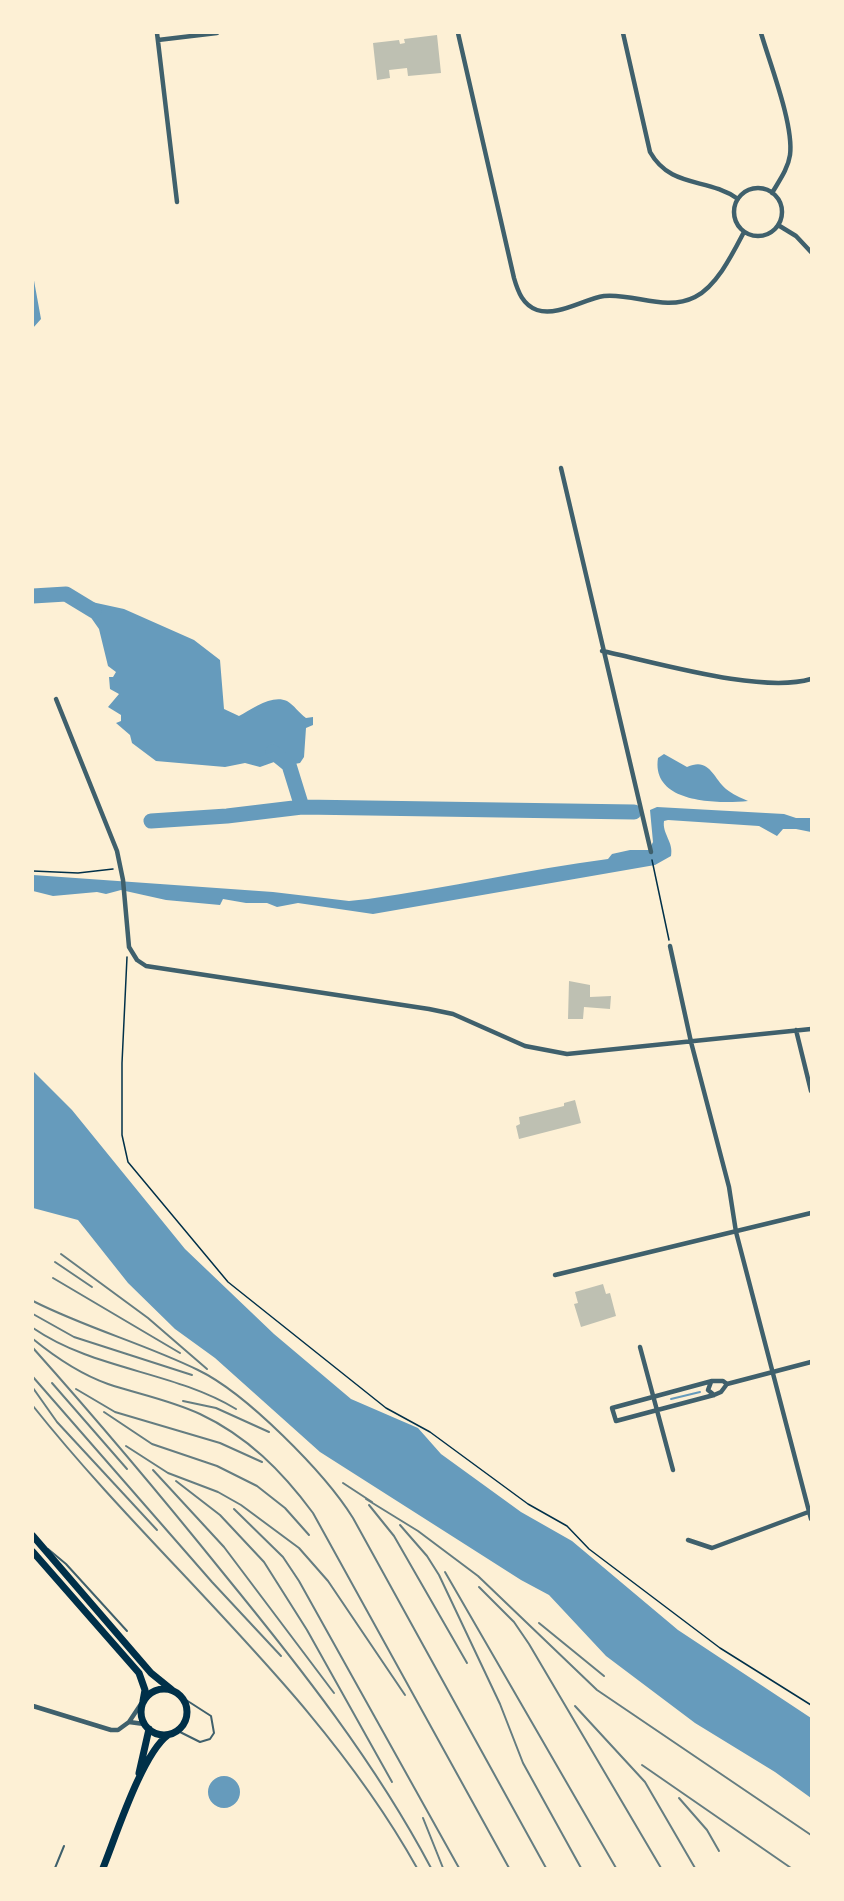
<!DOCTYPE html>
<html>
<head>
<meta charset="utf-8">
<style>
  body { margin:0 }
  #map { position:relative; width:844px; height:1901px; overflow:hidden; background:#fdf0d5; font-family:Overpass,sans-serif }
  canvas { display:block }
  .frame { position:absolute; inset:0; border:34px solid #fdf0d5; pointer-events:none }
</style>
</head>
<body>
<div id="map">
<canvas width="844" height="1901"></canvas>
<div class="frame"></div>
</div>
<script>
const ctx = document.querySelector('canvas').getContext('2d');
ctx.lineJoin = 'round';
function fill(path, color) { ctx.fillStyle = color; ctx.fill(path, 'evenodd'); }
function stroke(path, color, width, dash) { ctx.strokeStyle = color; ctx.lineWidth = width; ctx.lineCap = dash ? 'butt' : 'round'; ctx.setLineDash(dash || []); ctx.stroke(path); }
fill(new Path2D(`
  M33,275L41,319L33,328Z
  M78,599L124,609L194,640L220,660L224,709L239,716C252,709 272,694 287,701C294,705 299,713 306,718L313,717V725L306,728L304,757L300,763L289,765L274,762L260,767L245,763L225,767L156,761L132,743L130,735L116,723L121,721V715L108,707L119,694L110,689L109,677H113L116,672L108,666L99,629Z
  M664,754L687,767C709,757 712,776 726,789C732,794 741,798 748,801C716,804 651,803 658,758Z
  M657,807L784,814L796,818H811V832L796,829H783L777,836L759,826L668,820L664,821C662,834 674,842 671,856L655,865L373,914L298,903L277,907L267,903H246L223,899L220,905L166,900L121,890L106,894L97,892L53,896L33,891V875L273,892L349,901L368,899C448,888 529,869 608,859L612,854L630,850H649L653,842L650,810Z
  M33,1071L72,1110L185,1249L274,1334L351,1399L418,1428L441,1454L521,1512L572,1541L678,1630L811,1718V1798L775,1772L695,1723L606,1656L549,1595L521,1580L320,1452L215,1358L175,1329L128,1283L78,1220L33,1208Z
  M208 1792a16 16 0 1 1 32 0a16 16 0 1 1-32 0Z`), '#669bbc');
stroke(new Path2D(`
  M671,1399L700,1392`), '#669bbc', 2);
stroke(new Path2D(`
  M33,596L66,594L94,611
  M273,752L289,765L302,807L634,812
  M151,821L227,816L302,807`), '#669bbc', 15);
fill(new Path2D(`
  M437,35L441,73L408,76L407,68L389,70L390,78L377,80L373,43L399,40L400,44L405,43L404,39Z
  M569,981L590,985V997L611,996L610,1009L584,1007L583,1019H568Z
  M575,1100L581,1123L519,1139L516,1126L520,1124L519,1117L564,1106V1103Z
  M603,1284L606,1294L610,1293L616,1316L581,1327L574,1304L578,1303L575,1292Z`), '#bec0b2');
stroke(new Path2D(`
  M652,860L669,940
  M33,871L78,873L113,869
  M127,957L122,1063V1135L128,1162L228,1282L386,1408L430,1432L528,1504L567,1526L589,1549L720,1648L811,1705`), '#003049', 1.5);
stroke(new Path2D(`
  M48,1549L66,1564L127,1631
  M178,1731L200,1742L210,1739L214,1733L211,1716L183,1698
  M55,1868L64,1846`), '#3f606c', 2);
stroke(new Path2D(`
  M157,33L177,202
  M458,33L514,278C518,292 523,305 537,310C557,317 584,299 604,296C635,293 665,312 695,297C717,286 733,253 744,232
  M623,33L650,152C671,189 707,177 738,199
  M761,33C770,64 794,125 790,155C788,169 779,181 772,193
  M158,40L217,33
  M734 212a24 24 0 1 1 48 0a24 24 0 1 1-48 0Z
  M778,225L796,236L811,252
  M561,468L651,852
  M602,651C655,662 761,694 811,679
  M56,699L117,851L123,880L129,947L137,960L146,966L429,1009L453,1014L525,1046L567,1054L811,1029
  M670,946L691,1042L729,1187L736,1232L811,1519
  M796,1030L811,1091
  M555,1275L811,1213
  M640,1347L673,1470
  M711,1382L708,1390L714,1395
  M727,1384L721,1392L714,1395L616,1421L612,1408L712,1381H723L727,1384L811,1362
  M688,1540L712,1548L811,1511
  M143,1701L129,1722L144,1724
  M33,1706L111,1730H118L129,1722`), '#3f606c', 4.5);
stroke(new Path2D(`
  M33,1536L151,1673L172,1690
  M33,1552L139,1673L145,1690L143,1701
  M141 1712a23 23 0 1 1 46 0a23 23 0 1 1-46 0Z
  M139,1773L149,1729
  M103,1868C116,1836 142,1754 168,1735`), '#003049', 7);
stroke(new Path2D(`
  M61,1254L148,1318L207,1369
  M55,1262L92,1287
  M53,1278L180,1353
  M33,1301C86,1328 145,1344 198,1370C246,1393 325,1473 353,1518L546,1868
  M33,1314L74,1337L192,1375
  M33,1328C94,1370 173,1371 236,1409
  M33,1339C55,1357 80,1374 108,1384C138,1394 170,1400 200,1414C247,1436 282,1471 313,1513L509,1868
  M33,1348C99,1422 162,1497 224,1574C300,1667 375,1762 431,1868
  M33,1377L212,1582L281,1656
  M52,1383L127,1469
  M33,1388L57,1422L157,1530
  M76,1389L115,1412L220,1443L262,1462
  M183,1401L216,1408L269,1432
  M33,1406C158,1563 319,1692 417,1868
  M104,1412L152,1444L217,1466L257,1486L285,1508L309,1535
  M126,1446L168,1473L218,1492L241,1505L299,1548L328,1581L405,1695
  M153,1470L224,1547L334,1693
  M176,1481L220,1515L264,1562L307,1630L392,1782
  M343,1483L372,1502
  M366,1499L418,1531L478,1576L597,1690L811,1835
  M369,1505L394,1536L467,1663
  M234,1509L283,1557L299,1581L459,1868
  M400,1525L427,1556L439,1575L500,1704L523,1763L581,1868
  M445,1572L616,1868
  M479,1587L514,1622L529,1644L661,1868
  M539,1623L604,1676
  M575,1706L645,1782L695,1868
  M642,1765L791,1868
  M679,1798L707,1830L719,1851
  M423,1818L443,1868`), '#657d81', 2);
</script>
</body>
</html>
